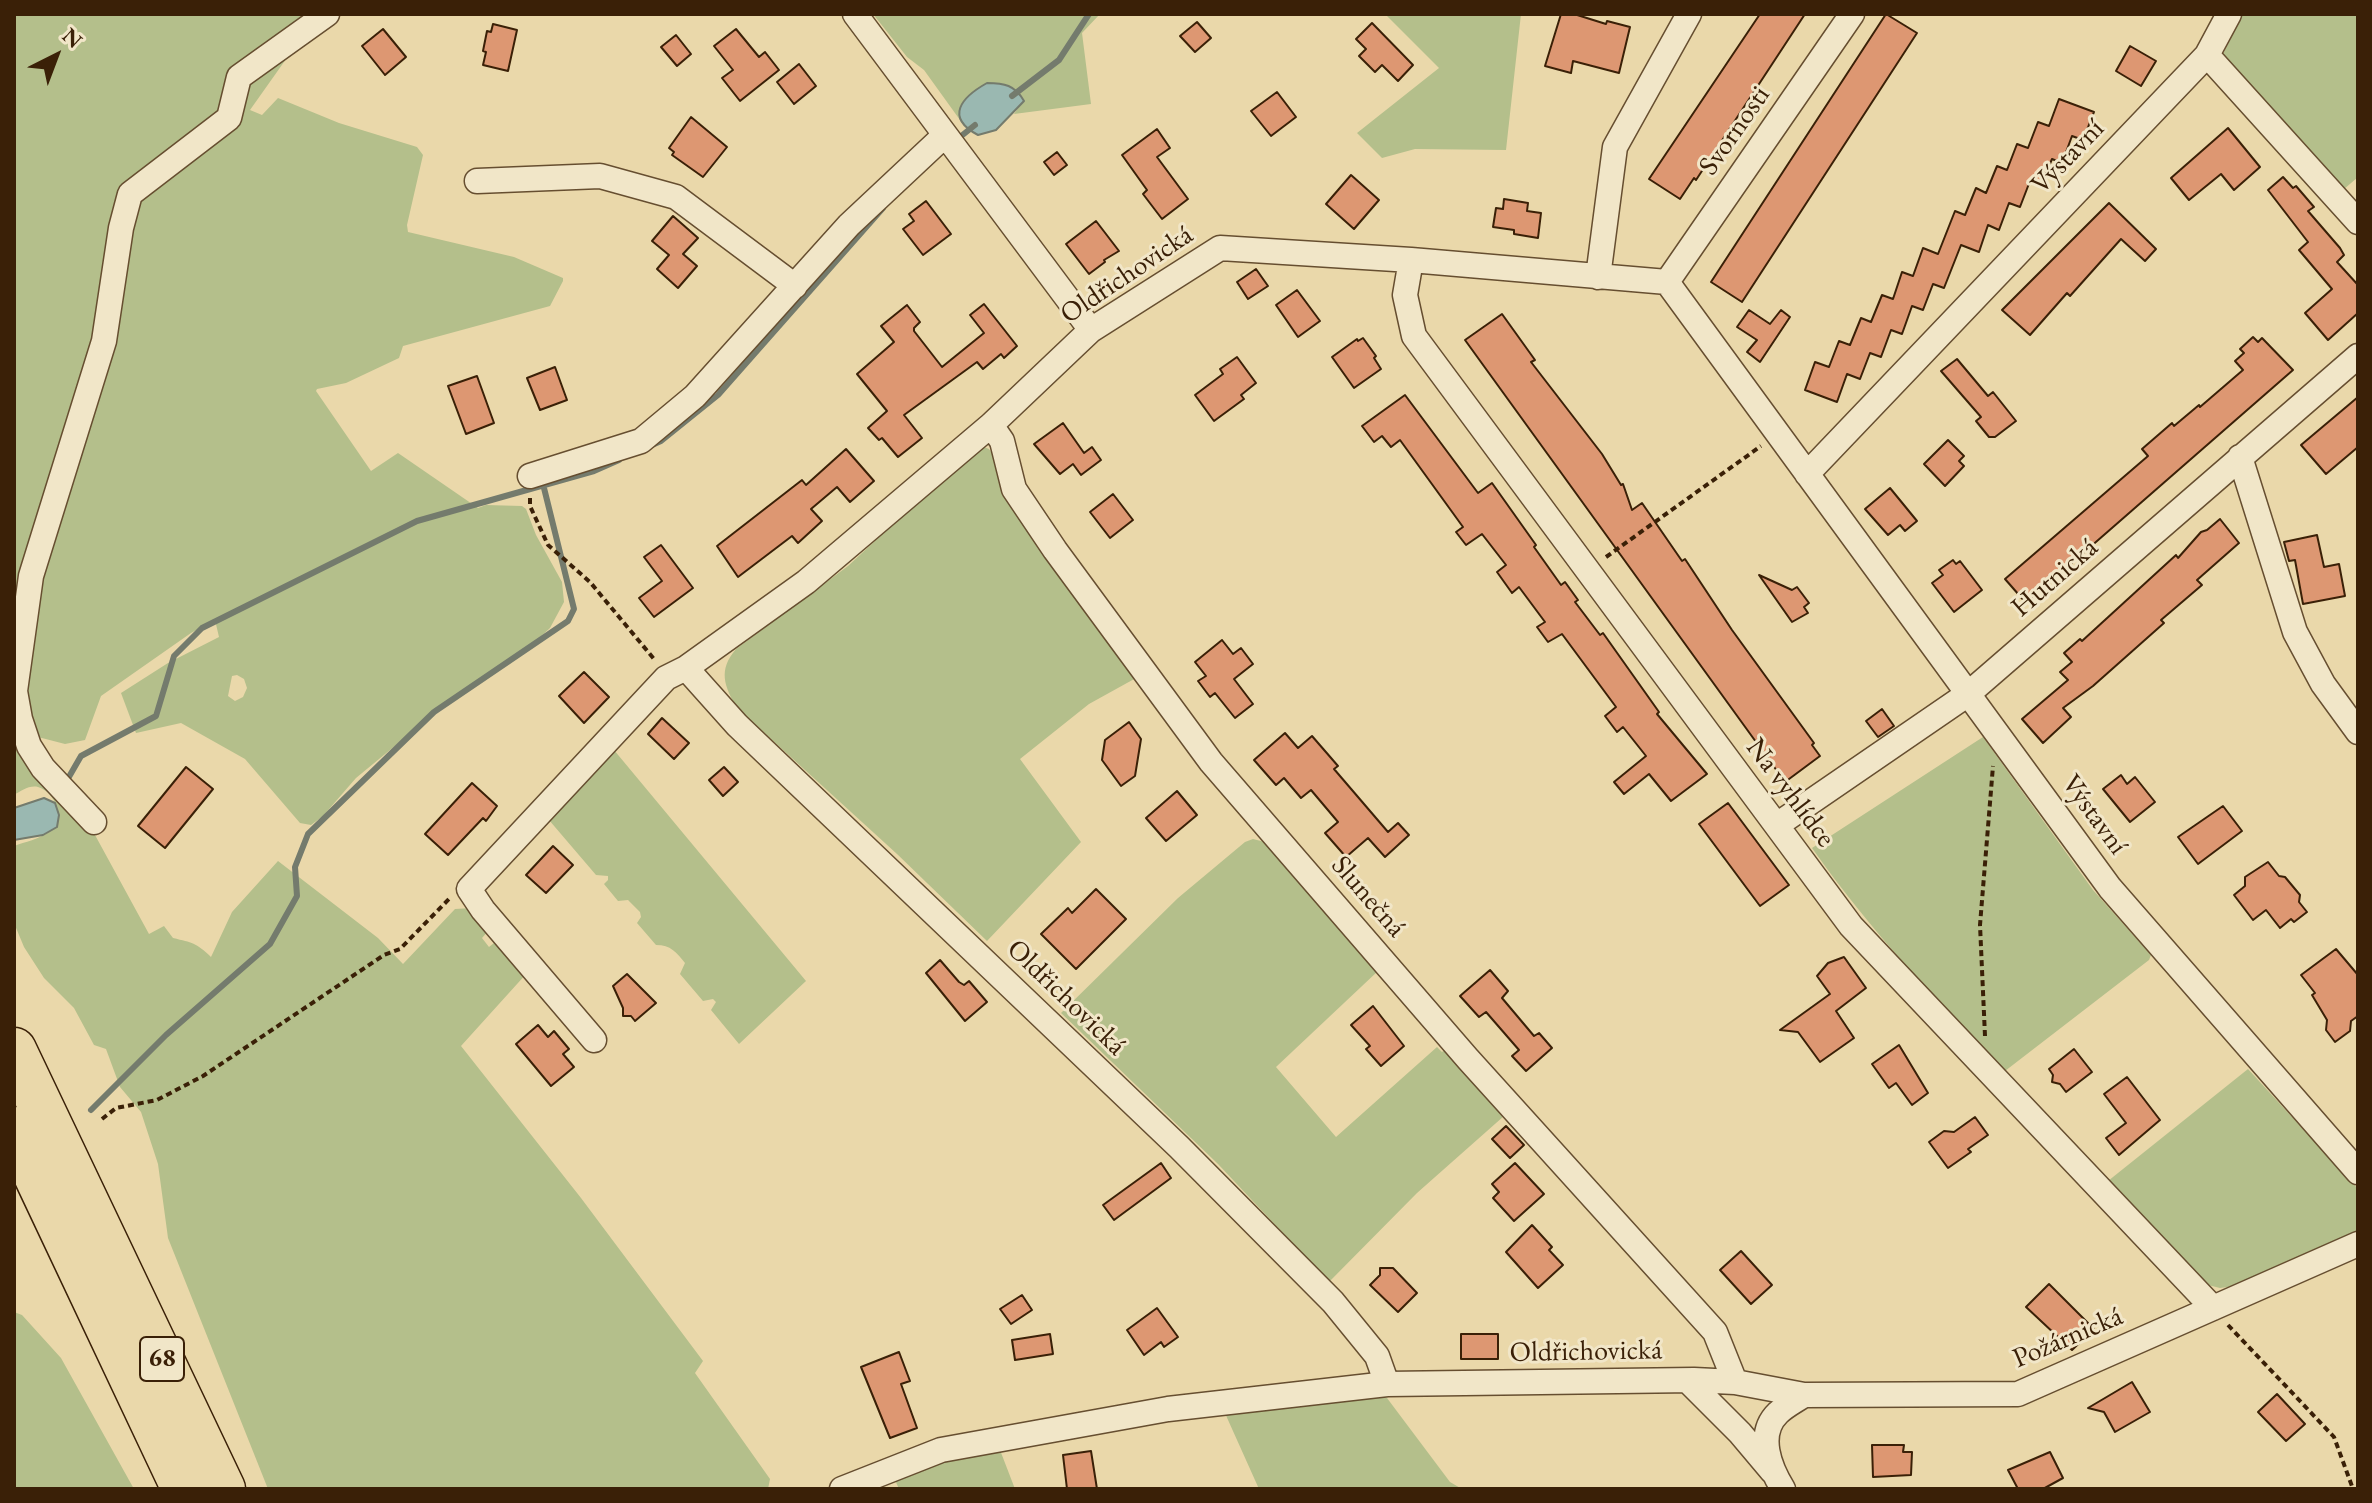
<!DOCTYPE html>
<html>
<head>
<meta charset="utf-8">
<style>
  body { margin:0 }
  #map { position:relative; width:2372px; height:1503px; overflow:hidden; background:#ead8aa; font-family:"EB Garamond",serif }
  canvas { display:block }
  .frame { position:absolute; inset:0; border:16px solid #3a2007; pointer-events:none }
  .north { position:absolute; left:16px; top:16px; width:80px; height:80px; -webkit-text-stroke:6px #f1e6c8; paint-order:stroke; rotate:42deg; font-size:22px; font-weight:700; line-height:32px; text-align:center; color:#3a2007 }
  .north::after { content:''; display:block; margin:auto; width:28px; height:36px; background:#3a2007; clip-path:polygon(50% 0,100% 100%,50% 72%,0 100%) }
</style>
</head>
<body>
<div id="map">
<canvas width="2372" height="1503"></canvas>
<div class="frame"></div>
<div class="north">N</div>
</div>
<script>
const ctx = document.querySelector('canvas').getContext('2d');
ctx.lineJoin = 'round';
function fill(path, color) { ctx.fillStyle = color; ctx.fill(path, 'evenodd'); }
function stroke(path, color, width, dash) { ctx.strokeStyle = color; ctx.lineWidth = width; ctx.lineCap = dash ? 'butt' : 'round'; ctx.setLineDash(dash || []); ctx.stroke(path); }
function write(font, color, halo, rows, align = 'center') {
  ctx.font = font + ' "EB Garamond",serif'; ctx.lineWidth = 6; ctx.setLineDash([]); ctx.textBaseline = 'middle'; ctx.strokeStyle = halo; ctx.fillStyle = color; for (const [text, x, y, turn = 0] of rows) {
    ctx.save(); ctx.translate(x, y); ctx.rotate((+turn || 0) * Math.PI / 180); ctx.textAlign = isNaN(turn) ? turn : align; if (halo) ctx.strokeText(text, 0, 0); ctx.fillText(text, 0, 0); ctx.restore();
  }
}
fill(new Path2D(`
  M14,14H318L250,110L262,115L278,98L339,123L417,147L423,155L407,225L408,232L514,257L563,278V281L550,306L403,346L399,358L346,383L317,389L316,391L371,471L398,453L478,508L486,505L522,506L526,509L536,535L562,582L564,602L550,628L525,651L430,717L356,778L323,816L311,825L300,823L245,759L181,723L136,733L121,693L168,663L219,637L215,620L191,633L101,696L85,740L65,744L38,737L22,687L54,507L14,606L17,607L14,640ZM237,675L244,679L247,688L243,697L235,701L228,696L232,676Z
  M873,14H1100L1082,33L1091,104L1014,114L1023,101L961,104L960,120L924,70L907,57Z
  M1385,14H1521L1506,150L1415,149L1382,158L1357,133L1439,68Z
  M2243,14H2358V177L2343,190L2222,56Z
  M984,447L989,449L994,456L997,475L1009,504L1136,678L1089,704L1020,759L1081,842L987,941L897,854L737,708C724,686 718,670 736,649L848,566L975,448Z
  M14,721L89,824L149,934L164,926L173,938C193,943 195,942 211,957L232,912L278,861L378,938L403,964L455,909L472,908L490,929L482,938L489,947L499,939L527,973L461,1046L581,1198L703,1361L695,1373L770,1479L768,1489H268L168,1238L158,1164L141,1112L120,1087L106,1049L94,1045L74,1008L44,978L24,947L14,923V846C25,842 39,839 49,832C66,821 56,792 38,787C29,785 21,791 14,795Z
  M1983,737L2093,890L2151,955L2149,960L2005,1071C1936,1000 1869,929 1812,848Z
  M609,744L806,981L739,1044L711,1010L716,1002L713,999L703,1001L680,974L685,963C676,952 671,945 656,945L637,923L641,917L640,912L628,900L618,901L604,884L608,880V876L596,875L543,813Z
  M1253,839L1265,842L1378,971L1276,1067L1336,1137L1437,1047L1442,1052L1446,1049L1504,1116L1417,1193L1329,1282L1218,1164L1061,1013L1178,898L1245,842Z
  M2248,1069L2358,1189V1234L2235,1286L2220,1288L2208,1285L2108,1181Z
  M14,1312L22,1315L61,1358L134,1489H14Z
  M1372,1394L1387,1398L1450,1482L1462,1489H1259L1224,1411Z
  M1000,1450L1015,1489H899L895,1480L946,1459Z`), '#b4bf8b');
const water = new Path2D(`
  M987,83C1004,83 1015,85 1024,101L996,130L978,135C944,117 962,97 987,83Z
  M44,798L55,803L59,815L57,827L43,835L14,840V808Z`);
fill(water, '#9ab8b1');
stroke(water, '#747b6d', 2);
stroke(new Path2D(`
  M1012,96L1059,60L1089,14
  M955,141L975,125
  M652,445L661,441L718,395L883,208
  M66,782L81,756L156,716L174,656L202,628L417,521L594,471L619,460
  M91,1110L166,1035L270,944L297,896L295,867L308,834L434,712L568,621L574,609L543,484`), '#747b6d', 6);
const building = new Path2D(`
  M1561,14H1574L1606,24L1607,21L1630,27L1619,73L1573,61L1571,73L1545,66Z
  M1760,14H1805L1696,180L1694,178L1680,199L1649,179Z
  M1886,14L1917,33L1742,302L1711,282Z
  M1197,22L1211,38L1195,52L1180,36Z
  M1372,23L1413,65L1398,81L1382,65L1375,72L1359,56L1366,49L1356,39Z
  M493,24L517,30L508,71L483,65L486,52L483,51L487,31L491,32Z
  M383,29L406,57L385,75L362,46Z
  M736,29L759,57L765,52L779,70L740,101L722,78L733,70L714,46Z
  M676,35L691,54L677,66L661,47Z
  M2130,46L2156,61L2141,86L2116,71Z
  M799,64L816,86L794,104L777,82Z
  M1277,92L1296,117L1271,136L1251,111Z
  M2059,99L2094,112L2083,140L2072,136L2062,163L2052,159L2041,185L2030,181L2020,207L2009,203L1999,230L1988,225L1979,252L1961,245L1944,288L1933,284L1923,310L1912,306L1902,334L1891,330L1881,357L1870,353L1860,379L1847,374L1837,402L1805,390L1815,362L1829,367L1839,341L1850,345L1861,318L1871,322L1882,295L1893,299L1902,272L1913,276L1923,248L1938,254L1955,211L1965,215L1976,188L1986,193L1997,166L2007,170L2017,144L2028,148L2038,122L2049,126Z
  M691,117L727,147L703,177L672,155L674,152L669,148Z
  M2228,128L2260,167L2234,190L2221,174L2189,200L2171,178Z
  M1157,129L1170,148L1157,157L1188,199L1162,219L1143,194L1147,190L1122,155Z
  M1057,152L1067,165L1054,175L1044,162Z
  M1351,175L1379,200L1354,229L1326,204Z
  M2283,177L2293,188L2296,186L2314,207L2308,211L2340,248L2344,255L2337,262L2358,285V313L2328,340L2305,313L2332,289L2299,250L2308,242L2268,190Z
  M1504,199L1528,203L1527,211L1541,213L1538,238L1514,234V230L1493,227L1496,208L1503,209Z
  M926,201L951,234L923,255L903,229L914,221L909,214Z
  M2109,203L2156,249L2145,261L2121,239L2070,296L2067,293L2030,335L2002,310Z
  M673,216L698,238L683,254L697,266L678,288L657,269L669,255L652,241Z
  M1096,221L1119,251L1104,260L1105,262L1089,274L1066,244Z
  M1256,269L1268,286L1248,299L1237,282Z
  M1297,290L1320,321L1298,337L1276,305Z
  M984,304L1017,346L1004,358L1001,354L983,369L977,362L904,415L922,438L898,457L882,438L879,440L868,428L887,411L857,374L894,342L881,326L907,305L920,322L914,328V331L942,367L984,333L970,315Z
  M1749,310L1770,324L1781,310L1790,317L1760,362L1747,352L1757,340L1737,327Z
  M1502,314L1535,360L1531,362L1602,454L1621,485L1623,484L1632,510L1642,503L1682,561L1685,559L1732,630L1814,743L1812,745L1820,756L1785,782L1465,340Z
  M2253,337L2258,342L2262,338L2293,370L2026,603L2005,579L2148,456L2142,449L2172,423L2174,426L2199,405L2200,407L2243,370L2235,361L2244,353L2240,349Z
  M1363,338L1376,356L1374,358L1381,369L1354,388L1332,357L1357,339L1358,341Z
  M1237,357L1256,383L1241,395L1244,399L1214,421L1195,395L1223,374L1220,369Z
  M1957,359L1988,396L1993,392L2016,421L1995,437H1989L1976,421L1981,417L1941,371Z
  M555,367L567,400L540,410L527,378Z
  M477,376L494,423L466,434L448,386Z
  M1405,395L1478,493L1492,483L1536,545L1534,547L1561,585L1565,582L1578,600L1575,602L1600,635L1603,633L1659,712L1657,714L1707,774L1671,801L1649,774L1624,794L1614,782L1646,756L1623,727L1617,732L1605,716L1616,707L1562,634L1548,642L1537,627L1545,622L1519,587L1512,593L1497,572L1506,565L1482,534L1466,545L1456,532L1463,527L1400,440L1391,447L1382,436L1374,442L1362,426Z
  M2358,397V447L2326,474L2301,445Z
  M1063,423L1084,453L1092,447L1101,460L1081,475L1073,464L1060,474L1034,444Z
  M1948,440L1964,456L1959,461L1964,466L1945,486L1924,464Z
  M846,449L874,481L850,502L837,487L811,509L822,521L798,543L792,536L738,577L717,546L802,480L806,485Z
  M1890,488L1917,521L1905,531L1900,525L1888,535L1865,509Z
  M1113,494L1133,520L1110,538L1090,512Z
  M2220,519L2239,543L2197,580L2202,585L2161,620L2164,623L2093,686L2063,708L2071,717L2043,743L2022,719L2068,680L2060,672L2072,662L2064,653L2080,639L2082,641L2176,555L2178,558L2201,532L2207,530Z
  M2317,535L2324,567L2339,564L2345,596L2303,604L2295,560L2289,561L2284,542Z
  M661,545L693,588L654,617L639,598L662,581L644,557Z
  M1953,560L1956,564L1960,561L1982,590L1954,612L1932,583L1943,575L1939,570Z
  M1759,575L1792,590L1797,587L1809,603L1804,607L1808,613L1792,622Z
  M1222,640L1233,654L1241,648L1253,664L1234,679L1253,704L1235,718L1215,693L1210,697L1198,681L1206,676L1195,662Z
  M584,672L609,697L584,723L559,696Z
  M1882,709L1894,726L1878,737L1866,721Z
  M662,718L689,743L674,759L648,734Z
  M1129,722L1141,739L1135,776L1121,786L1102,760L1105,740Z
  M1285,733L1298,748L1312,736L1338,766L1334,769L1388,832L1398,823L1409,835L1385,857L1368,838L1346,857L1325,833L1338,822L1311,790L1301,798L1284,778L1276,785L1254,760Z
  M186,767L213,789L165,848L138,826Z
  M724,767L738,782L723,796L709,780Z
  M2121,775L2127,784L2135,777L2155,802L2130,822L2103,789Z
  M472,783L497,806L486,821L483,818L448,855L425,834Z
  M1177,791L1197,815L1166,841L1146,818Z
  M1728,803L1789,885L1760,906L1699,824Z
  M2223,806L2242,831L2198,864L2178,837Z
  M553,846L573,865L546,893L526,875Z
  M2268,862L2279,876L2285,877L2300,895L2299,902L2307,912L2294,922L2291,919L2280,928L2266,910L2253,920L2234,895L2245,886V877Z
  M1096,889L1126,919L1076,969L1041,934L1068,908L1072,913Z
  M2336,949L2358,975V1016L2351,1021L2350,1031L2335,1042L2326,1030L2327,1020L2312,995L2315,993L2301,975Z
  M1844,957L1866,988L1836,1011L1854,1038L1820,1062L1798,1032L1780,1030L1830,994L1817,976L1828,963Z
  M940,960L959,982L964,985L969,981L987,1002L965,1021L926,973Z
  M1490,970L1508,991L1502,998L1534,1036L1539,1033L1552,1048L1526,1071L1512,1056L1519,1050L1486,1012L1479,1017L1460,996Z
  M627,974L656,1003L635,1021L631,1016H623V1008L613,986Z
  M1373,1006L1404,1046L1381,1066L1366,1049L1370,1046L1351,1025Z
  M538,1025L548,1037L554,1031L569,1049L563,1054L574,1067L551,1086L516,1044Z
  M1899,1045L1928,1093L1912,1105L1896,1083L1889,1088L1872,1064Z
  M2074,1049L2092,1072L2066,1092L2060,1084L2052,1082L2053,1075L2049,1069Z
  M2127,1077L2160,1120L2119,1155L2106,1138L2126,1123L2104,1094Z
  M1975,1117L1988,1135L1968,1149L1971,1152L1948,1168L1929,1142L1944,1131L1954,1132Z
  M1506,1126L1524,1145L1510,1158L1492,1139Z
  M1161,1163L1171,1178L1114,1220L1103,1205Z
  M1515,1163L1544,1194L1514,1221L1493,1198L1499,1192L1492,1184Z
  M1532,1225L1552,1247L1549,1250L1563,1265L1538,1288L1506,1252Z
  M1741,1251L1772,1285L1751,1304L1720,1270Z
  M1380,1268H1393L1417,1293L1398,1312L1370,1285L1380,1275Z
  M2049,1284L2094,1329L2072,1350L2026,1307Z
  M1022,1295L1032,1310L1011,1324L1000,1309Z
  M1157,1308L1178,1337L1164,1347L1161,1342L1144,1355L1127,1330Z
  M1050,1334L1053,1354L1015,1360L1012,1340Z
  M1461,1334H1498V1359H1461Z
  M899,1352L910,1381L901,1384L917,1428L890,1438L861,1367Z
  M2132,1382L2150,1412L2115,1432L2104,1412L2088,1408Z
  M2277,1394L2305,1424L2286,1441L2258,1412Z
  M1872,1445H1904L1903,1452H1912L1911,1475L1873,1477Z
  M1091,1451L1097,1489H1067L1063,1455Z
  M2050,1452L2063,1478L2043,1489H2018L2008,1470Z`);
fill(building, '#dd9772');
stroke(building, '#3a2007', 2);
const street = new Path2D(`
  M855,14L1091,330
  M2207,55L2358,222
  M477,181L600,176L676,197L795,286
  M1411,260L1405,295L1414,336L1851,926L2213,1308
  M1598,277L1615,147L1689,14
  M1667,282L2110,888L2358,1172
  M1667,282L1852,14
  M991,425L1002,441L1014,489L1055,550L1211,762L1468,1059L1715,1332L1735,1382
  M2240,457L2295,632L2323,684L2358,732
  M1807,474L2207,55L2229,14
  M530,476L641,441L695,396L849,225L945,135
  M686,668L737,725L1179,1147L1333,1302L1377,1356L1387,1384
  M94,822L43,768L29,746L20,719L15,691L31,576L104,341L121,228L130,194L229,118L239,77L327,14
  M1777,825L1968,694L2358,356
  M594,1040L483,910L469,889L666,678L686,668L806,582L991,425L1091,330L1220,248L1411,260L1667,282
  M1688,1381L1740,1433L1772,1471
  M842,1489L941,1450L1168,1409L1387,1384L1694,1380L1735,1382L1804,1395L2018,1394L2358,1244
  M1783,1489C1770,1468 1756,1434 1778,1413C1785,1406 1795,1401 1804,1395`);
const highway = new Path2D(`
  M14,1050L223,1489
  M14,1129L184,1489`);
stroke(street, '#664e30', 27);
stroke(highway, '#3a2007', 47);
stroke(new Path2D(`
  M530,498V506L548,545L590,582L654,659
  M1606,557L1761,446
  M1985,1036L1980,925L1993,766
  M102,1119L116,1108L157,1100L203,1076L384,955L400,949L449,899
  M2228,1325L2334,1437L2353,1489`), '#3a2007', 4, [6, 4]);
stroke(street, '#f1e6c8', 24);
stroke(highway, '#ead8aa', 44);
for (const [x, y, w] of [
  [162,1359,44]
]) { const box = new Path2D(); box.roundRect(x - w / 2, y - 22, w, 44, 6); ctx.fillStyle = '#f1e6c8'; ctx.fill(box); stroke(box, '#3a2007', 2); }
write('bold 26px', '#3a2007', null, [
  ["68",162,1359]
]);
write('28px', '#3a2007', '#f1e6c8', [
  ["Svornosti",1735,131,-55],
  ["Výstavní",2068,157,-46],
  ["Oldřichovická",1127,275,-34],
  ["Hutnická",2055,578,-41],
  ["Na vyhlídce",1790,793,53],
  ["Výstavní",2094,815,54],
  ["Slunečná",1368,897,49],
  ["Oldřichovická",1066,998,44],
  ["Požárnická",2068,1338,-23],
  ["Oldřichovická",1586,1352,-1]
]);
</script>
</body>
</html>
